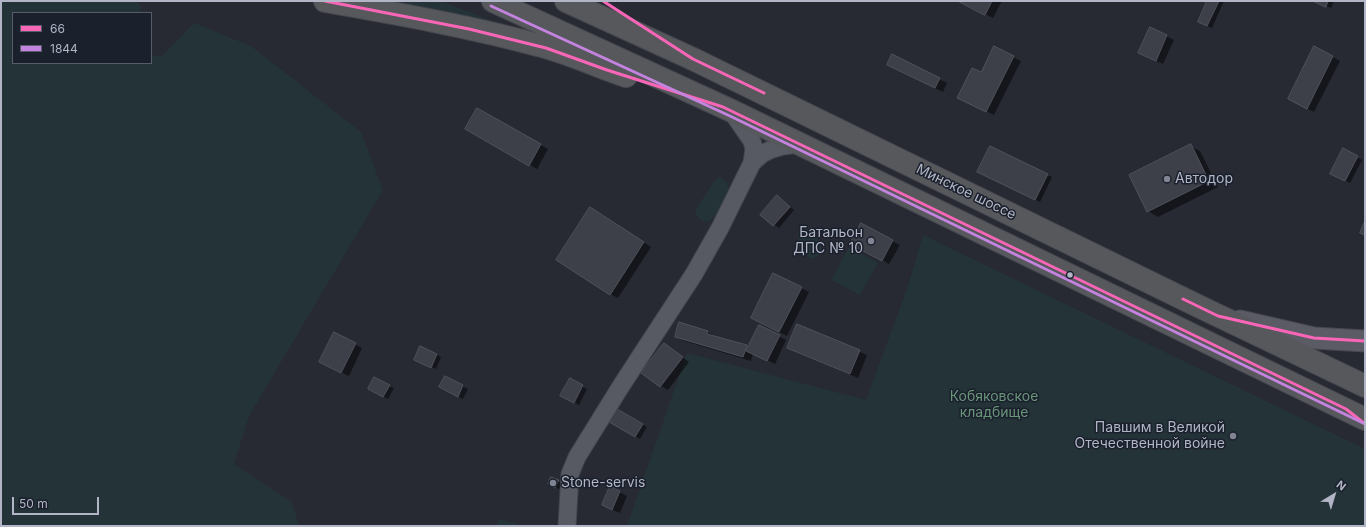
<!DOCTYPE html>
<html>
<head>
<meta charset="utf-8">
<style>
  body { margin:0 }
  #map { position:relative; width:1366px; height:527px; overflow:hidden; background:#272a33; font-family:Inter,sans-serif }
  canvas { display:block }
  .frame { position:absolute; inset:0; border:2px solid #b1b5c5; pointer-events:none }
  .legend { position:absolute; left:12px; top:12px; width:140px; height:52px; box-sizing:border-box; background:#1b202d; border:1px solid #575c6a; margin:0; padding:5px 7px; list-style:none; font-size:12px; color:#b1b5c5 }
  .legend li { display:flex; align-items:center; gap:8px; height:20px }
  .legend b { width:20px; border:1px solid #575c6a }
  .north { position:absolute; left:1314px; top:475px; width:40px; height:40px; -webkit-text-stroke:3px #1b202d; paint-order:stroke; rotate:38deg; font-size:11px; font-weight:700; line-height:16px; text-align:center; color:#b1b5c5 }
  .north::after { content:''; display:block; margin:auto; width:14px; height:18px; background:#b1b5c5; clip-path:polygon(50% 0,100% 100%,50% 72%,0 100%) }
  .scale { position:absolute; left:12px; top:497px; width:87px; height:18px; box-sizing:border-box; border:2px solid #b1b5c5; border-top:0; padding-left:5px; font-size:12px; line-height:14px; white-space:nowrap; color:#b1b5c5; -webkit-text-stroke:3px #1b202d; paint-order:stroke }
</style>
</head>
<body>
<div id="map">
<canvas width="1366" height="527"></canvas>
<div class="frame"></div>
<ul class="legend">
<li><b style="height:5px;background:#fa66b7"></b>66</li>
<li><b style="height:5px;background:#c483df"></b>1844</li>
</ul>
<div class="north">N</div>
<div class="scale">50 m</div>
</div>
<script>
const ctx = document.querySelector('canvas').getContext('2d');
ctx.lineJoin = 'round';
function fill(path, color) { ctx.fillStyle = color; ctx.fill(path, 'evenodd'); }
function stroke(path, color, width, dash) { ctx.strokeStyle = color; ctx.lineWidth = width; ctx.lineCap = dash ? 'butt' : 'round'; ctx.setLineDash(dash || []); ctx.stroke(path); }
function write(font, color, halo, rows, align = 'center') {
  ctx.font = font + ' Inter,sans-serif'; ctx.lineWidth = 3; ctx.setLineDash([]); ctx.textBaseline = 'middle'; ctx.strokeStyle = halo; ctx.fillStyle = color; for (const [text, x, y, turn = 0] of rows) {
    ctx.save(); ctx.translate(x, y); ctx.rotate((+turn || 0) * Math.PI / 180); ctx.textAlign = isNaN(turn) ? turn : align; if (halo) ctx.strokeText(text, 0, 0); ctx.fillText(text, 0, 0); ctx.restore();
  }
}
fill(new Path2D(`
  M1,1H137L141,6L140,13H13V63H151V55L161,57L194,23L251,46L361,132L383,190L249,416L234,464L292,502L299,526H1Z
  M379,1H441L518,31Z
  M719,177C723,178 727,181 728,185C729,192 724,200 721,206C715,217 707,231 695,213L696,209L715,180Z
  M813,227L822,249L818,257L811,259L797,245L799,232L802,228Z
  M923,235L1365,449V526H627L687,353L866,400L907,289Z
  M849,247L878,263L860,295L831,280Z
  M499,519L523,526H496Z`), '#243338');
fill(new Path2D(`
  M959,1H1002L993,18Z
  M1209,1H1224L1212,28L1204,24Z
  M1314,1H1334L1331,8Z
  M1150,28L1174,40L1163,64L1147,57Z
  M892,55L947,83L943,92L895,69Z
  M1013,57L1021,61L994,115L965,101L981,73Z
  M1333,57L1340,61L1314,112L1297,103Z
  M477,109L548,149L537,169L466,129Z
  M1190,146L1200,151L1218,187L1158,217L1148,211Z
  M1344,150L1362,160L1350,183L1331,173Z
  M983,175H1047L1052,177L1040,202Z
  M777,197L794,210L779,228L761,215Z
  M598,212L651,247L618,298L610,294Z
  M892,241L900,245L889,264L859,247Z
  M801,288L809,292L787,336L759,322Z
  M797,325L867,355L858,378L788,348Z
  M707,332L715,336L714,337L749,348L779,336L786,340L775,364L753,353L751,361L684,341L676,337Z
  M355,344L362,348L349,376L328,366Z
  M664,344L689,362L668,390L661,386Z
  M436,354L441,357L436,369L420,362Z
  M445,377L468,389L463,399L445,390Z
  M570,380L587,389L579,405L562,396Z
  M389,386L394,388L388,399L374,392Z
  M617,410L647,427L640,439L611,422Z
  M558,481L565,485L563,491L549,484Z
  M611,488L627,496L620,513L610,509Z`), '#0007');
const building = new Path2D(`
  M958,1H992L985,15Z
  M1207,1H1219L1207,26L1198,22Z
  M1313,1H1328L1326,7Z
  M1150,27L1167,35L1156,61L1138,53Z
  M994,46L1014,56L986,112L957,98L972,68L981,72Z
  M1314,46L1333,56L1307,109L1288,99Z
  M892,54L940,78L935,88L887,65Z
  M477,108L541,144L529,166L465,129Z
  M1191,144L1209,181L1147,212L1129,175Z
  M990,146L1048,174L1035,200L977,172Z
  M1343,148L1358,156L1345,181L1330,174Z
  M777,195L790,207L773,226L760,215Z
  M590,207L644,242L610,295L556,260Z
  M1365,221V235L1360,233Z
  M861,223L893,240L882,261L850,244Z
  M773,273L802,287L779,332L751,318Z
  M679,322L708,331L707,334L747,345L743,357L675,337Z
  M797,324L860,350L850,374L787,348Z
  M759,325L780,335L767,361L746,351Z
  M334,332L356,343L341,373L319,362Z
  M664,343L683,357L660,387L641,373Z
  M420,346L437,354L431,368L414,360Z
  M445,376L463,385L458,397L439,387Z
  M374,377L390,385L383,397L368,389Z
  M570,378L583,385L574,403L560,396Z
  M617,409L643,424L635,437L609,422Z
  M551,477L559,480L555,488L548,484Z
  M610,486L620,491L612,510L602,505Z`);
fill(building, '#3d4049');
stroke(building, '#4f525b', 1);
const minor = new Path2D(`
  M732,112L752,141L754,149L752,163
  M567,526L570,474L577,457L621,386L694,274L720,228L752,163L762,154L770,150L783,146L799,144`);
const major = new Path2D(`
  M1240,321L1314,338L1365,341`);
const highway = new Path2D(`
  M325,1C399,14 473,27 545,47C573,55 599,67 626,76
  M493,1L732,111L1365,419
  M566,1L693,59L1194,304L1365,386`);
stroke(minor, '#43464d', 19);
stroke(major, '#454750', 23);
stroke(highway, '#44464f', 24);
stroke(minor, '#575a62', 17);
stroke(major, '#5a5b64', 21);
stroke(highway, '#57585c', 22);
stroke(new Path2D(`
  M325,1L469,29L546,48L607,70L723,107L1346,409L1365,424
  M603,1L693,59L764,93
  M1183,299L1218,316L1314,338L1365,341`), '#fa66b7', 3);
stroke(new Path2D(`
  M491,6L730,116L1363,423`), '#c483df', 3);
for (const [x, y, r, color] of [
  [1167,179,4,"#818492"],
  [871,241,4,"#818492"],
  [1070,275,3.5,"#b1b5c5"],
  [1233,436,4,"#818492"],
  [553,483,4,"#818492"]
]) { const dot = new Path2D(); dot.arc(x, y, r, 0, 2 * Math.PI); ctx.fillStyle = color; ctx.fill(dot); stroke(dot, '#1b202d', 1.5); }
write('14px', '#b1b5c5', '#1b202d', [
  ["Автодор",1175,179],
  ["Батальон",863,233,"right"],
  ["ДПС № 10",863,249,"right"],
  ["Павшим в Великой",1225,428,"right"],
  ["Отечественной войне",1225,444,"right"],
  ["Stone-servis",561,483]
], 'left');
write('14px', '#b1b5c5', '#1b202d', [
  ["Минское шоссе",966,192,26]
]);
write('14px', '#699579', '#1b202d', [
  ["Кобяковское",994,397],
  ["кладбище",994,413]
]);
</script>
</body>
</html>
